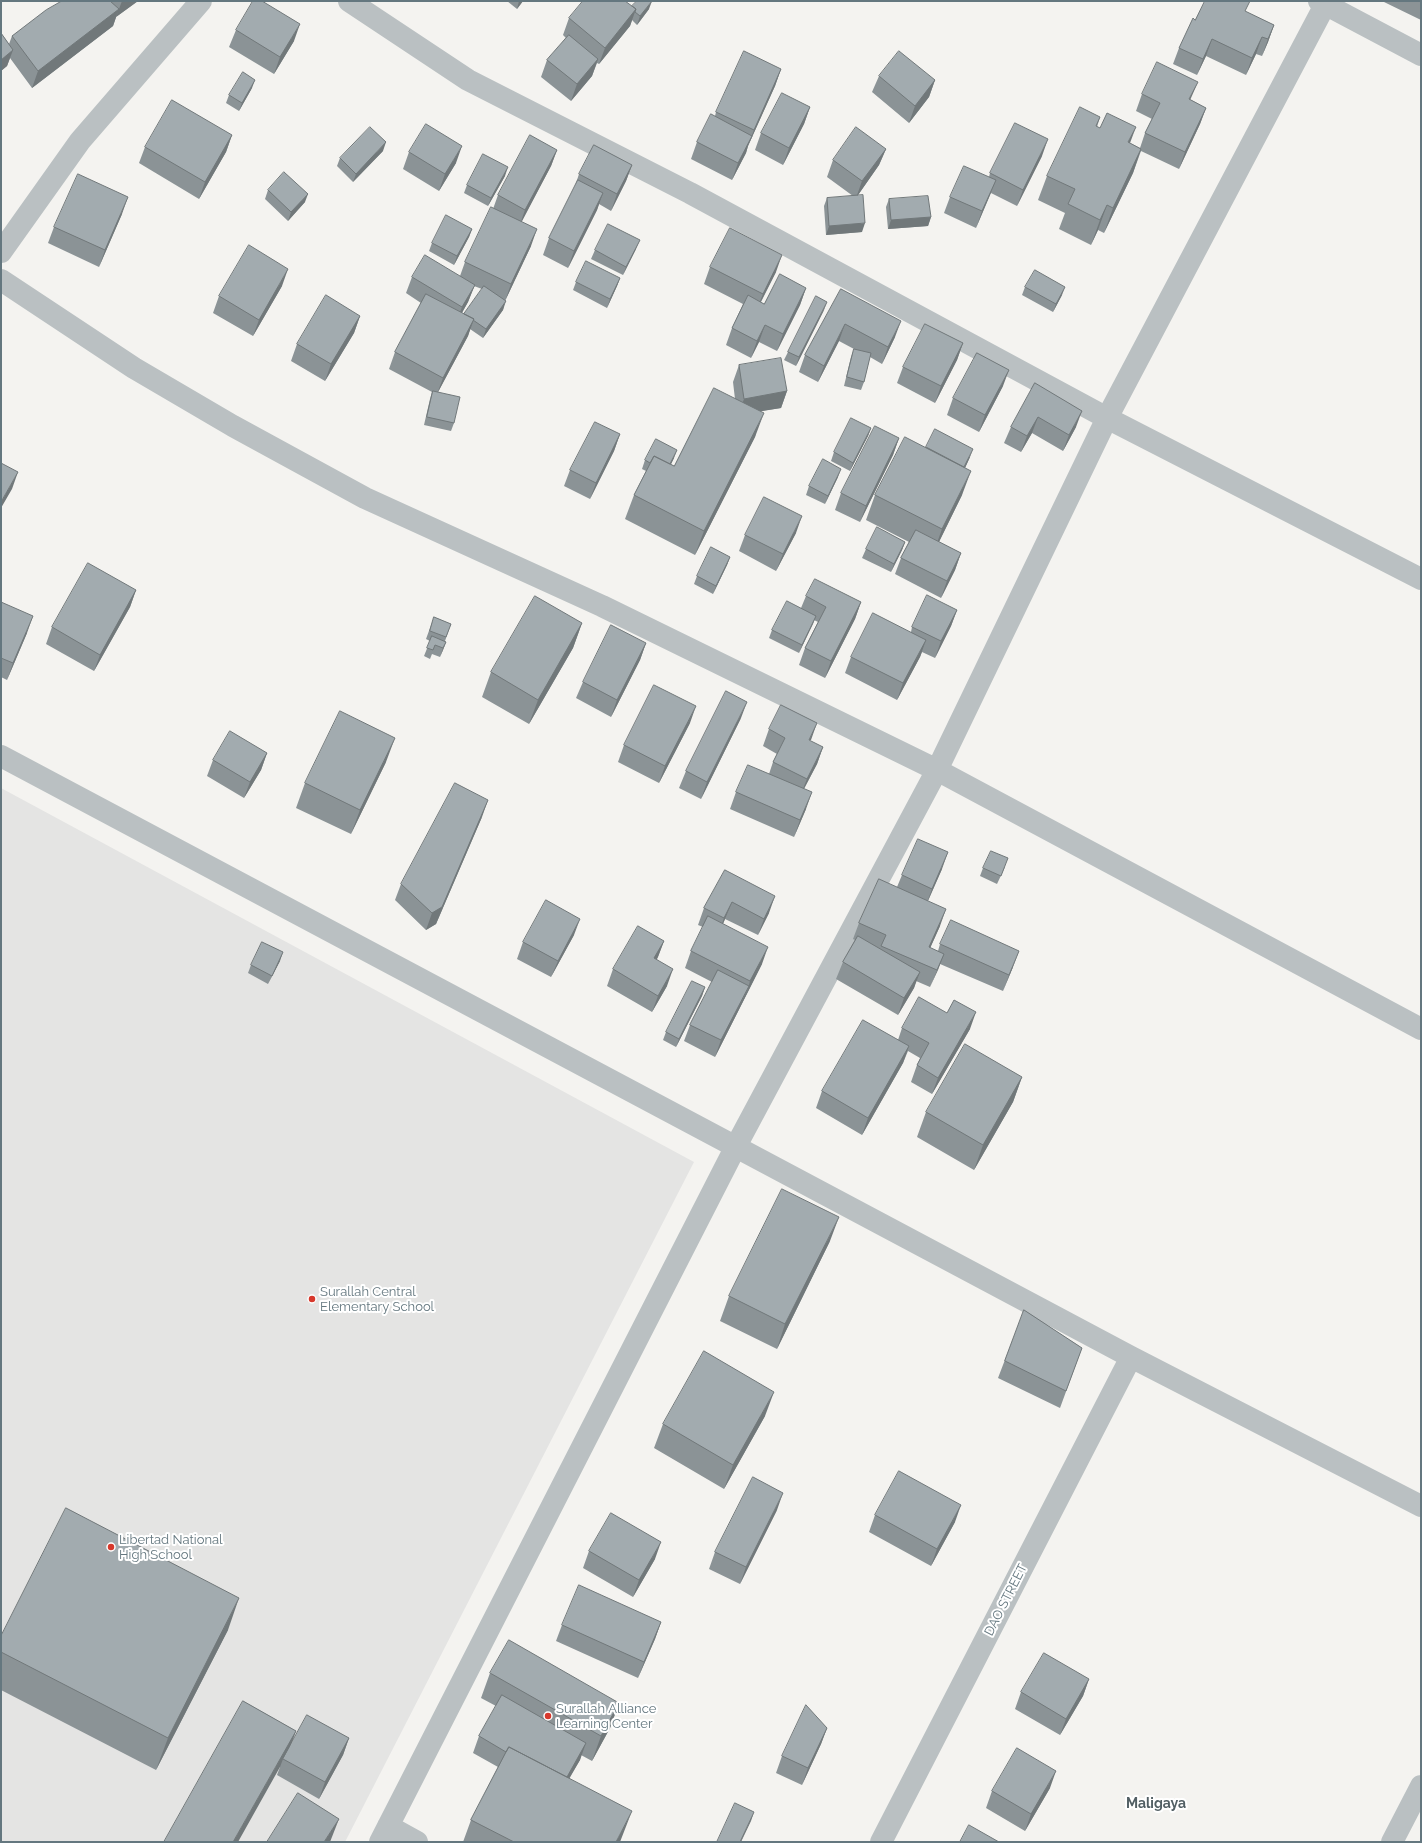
<!DOCTYPE html>
<html>
<head>
<meta charset="utf-8">
<style>
  body { margin:0 }
  #map { position:relative; width:1422px; height:1843px; overflow:hidden; background:#f4f3f0; font-family:Raleway,sans-serif }
  canvas { display:block }
  .frame { position:absolute; inset:0; border:2px solid #64777f; pointer-events:none }
</style>
</head>
<body>
<div id="map">
<canvas width="1422" height="1843"></canvas>
<div class="frame"></div>
</div>
<script>
const ctx = document.querySelector('canvas').getContext('2d');
ctx.lineJoin = 'round';
function fill(path, color) { ctx.fillStyle = color; ctx.fill(path, 'evenodd'); }
function stroke(path, color, width, dash) { ctx.strokeStyle = color; ctx.lineWidth = width; ctx.lineCap = dash ? 'butt' : 'round'; ctx.setLineDash(dash || []); ctx.stroke(path); }
function write(font, color, halo, rows, align = 'center') {
  ctx.font = font + ' Raleway,sans-serif'; ctx.lineWidth = 4; ctx.setLineDash([]); ctx.textBaseline = 'middle'; ctx.strokeStyle = halo; ctx.fillStyle = color; for (const [text, x, y, turn = 0] of rows) {
    ctx.save(); ctx.translate(x, y); ctx.rotate((+turn || 0) * Math.PI / 180); ctx.textAlign = isNaN(turn) ? turn : align; if (halo) ctx.strokeText(text, 0, 0); ctx.fillText(text, 0, 0); ctx.restore();
  }
}
fill(new Path2D(`
  M1,788L694,1162L345,1842H1Z`), '#e4e4e3');
stroke(new Path2D(`
  M349,1L468,80L690,193L1107,418L1421,579
  M1319,1L1421,55
  M1,252L80,141L201,1
  M1,280L134,368L233,426L365,498L602,606L937,770L1421,1029
  M1,756L1131,1357L1421,1506
  M388,1826L417,1842
  M380,1842L735,1148L937,770L1107,418L1327,1
  M881,1842L1131,1357
  M1392,1842L1421,1786`), '#bac0c2', 22);
fill(new Path2D(`
  M62,1H138L116,17L113,26L32,88L10,58L7,66L1,71V33L9,44L12,36Z
  M507,1H523L517,9Z
  M1384,1H1421V20L1384,2Z
  M632,6L649,9L637,25L632,20L630,26L599,64L597,63L592,76L571,101L541,77L547,60L566,38L563,35L569,18Z
  M1246,12L1274,25L1268,42L1262,56L1256,54L1246,75L1206,56L1197,75L1173,64L1179,48L1195,20Z
  M236,30L294,41L274,74L229,47Z
  M781,69L775,86L748,146L746,153L732,180L691,159L697,142L715,116L716,112Z
  M879,76L935,80L929,97L909,123L872,92Z
  M252,88L239,111L226,103L229,95Z
  M1142,94L1191,100L1206,108L1200,124L1179,169L1141,151L1133,173L1104,233L1098,230L1091,245L1059,229L1065,213L1038,200L1047,176L1100,117L1097,127L1140,148L1145,133L1152,119L1136,111Z
  M810,107L804,124L783,165L755,150L761,133Z
  M232,135L226,152L199,199L139,163L145,147Z
  M886,149L879,165L858,195L862,232L826,235L824,206L827,198L853,196L827,177L833,160Z
  M557,150L551,166L521,222L531,246L505,301L503,310L483,338L470,329L468,336L438,392L454,423L451,431L424,425L430,399L432,392L389,369L395,352L421,303L406,293L412,277L460,276L465,262L493,209L498,195ZM474,286L482,289L464,314L462,313L468,302Z
  M383,151L353,182L337,166L340,158Z
  M409,152L456,163L439,191L403,169Z
  M1042,156L1017,206L991,193L976,228L944,213L950,197L989,177L990,173Z
  M632,165L626,181L611,211L599,204L597,210L568,268L543,255L549,238L575,186L579,174Z
  M505,176L488,206L464,193L467,185Z
  M268,190L305,202L288,221L265,199Z
  M889,199L931,217L928,226L888,229L886,207Z
  M122,214L99,267L48,243L54,227Z
  M472,229L469,237L454,265L429,251L432,243Z
  M636,249L623,275L591,259L595,250Z
  M710,267L776,272L761,302L764,304L806,288L800,305L777,351L759,342L751,358L726,345L732,328L743,304L704,284Z
  M620,278L617,286L607,308L573,290L576,282Z
  M282,286L253,336L213,313L219,296Z
  M1025,287L1062,295L1053,312L1022,295Z
  M841,289L895,337L882,364L870,357L864,382L861,390L844,386L851,357L854,349L839,341L818,382L799,372L805,355Z
  M824,310L796,366L784,360L788,352Z
  M360,316L354,333L325,381L291,361L297,344Z
  M963,343L957,360L935,403L897,383L903,367Z
  M739,365L787,391L781,408L761,411L755,437L695,555L625,519L634,495L646,471L642,469L645,460L674,458L671,464L674,466L735,399L733,382Z
  M1035,383L1076,427L1063,451L1032,433L1021,452L1004,443L1011,427Z
  M1003,386L979,432L947,415L953,398Z
  M871,428L868,436L850,471L831,461L834,452Z
  M620,434L614,451L590,499L564,486L570,470Z
  M899,438L893,455L860,522L835,510L841,493Z
  M926,447L970,457L965,468L962,495L939,542L961,553L955,570L941,598L895,574L901,558L909,542L866,520L875,495Z
  M838,477L825,504L806,495L809,486Z
  M796,533L776,571L739,551L745,535Z
  M905,542L902,550L891,572L862,558L866,549Z
  M730,557L727,565L713,594L694,584L697,576Z
  M136,590L130,607L94,671L46,644L52,627Z
  M806,596L861,602L855,619L825,678L799,665L805,648L818,622L814,620L799,653L769,638L772,630L801,608Z
  M1,602L27,633L7,680L1,677Z
  M957,610L951,626L935,658L922,652L920,657L897,700L845,673L851,657L911,632L912,627Z
  M434,617L451,624L445,641L446,642L443,650L440,657L432,654L430,659L424,656L430,641L426,639Z
  M582,623L573,648L529,724L482,697L491,672Z
  M646,643L640,660L611,717L576,698L583,682Z
  M741,718L701,799L679,788L686,771Z
  M690,723L659,783L618,762L624,745Z
  M769,729L823,747L817,764L804,789L806,809L794,837L730,809L736,792L769,774L773,762L777,754L763,746Z
  M267,753L261,770L244,798L207,776L213,760Z
  M386,762L351,834L296,808L305,783Z
  M482,817L436,924L426,930L395,900L401,884Z
  M1005,867L997,884L980,876L983,868Z
  M942,869L928,901L940,926L930,948L938,951L940,944L1013,967L1003,991L940,964L930,987L916,981L914,988L898,1015L836,979L843,962L855,940L853,939L859,923L897,887L902,875Z
  M725,870L769,913L758,935L725,919L723,924L762,964L715,1057L684,1041L690,1025L712,982L685,968L691,951L703,927L698,925L704,908Z
  M574,935L551,977L517,959L523,942Z
  M664,941L657,959L667,986L652,1012L607,986L613,969Z
  M280,961L268,984L248,973L251,965Z
  M705,987L702,996L676,1047L663,1040L666,1032Z
  M902,1028L970,1029L932,1094L911,1082L917,1065L920,1058L908,1051L903,1063L862,1135L816,1108L822,1091L898,1040Z
  M1022,1077L1013,1102L974,1170L917,1137L926,1112Z
  M830,1241L777,1349L720,1321L729,1296Z
  M1024,1310L1082,1348L1060,1408L998,1378Z
  M765,1416L724,1489L654,1448L663,1424Z
  M777,1510L740,1584L709,1569L715,1552Z
  M875,1515L955,1522L931,1566L869,1532Z
  M589,1551L655,1559L633,1597L583,1568Z
  M661,1622L655,1639L638,1678L556,1641L562,1625Z
  M228,1630L156,1770L1,1690V1636Z
  M490,1673L619,1703L610,1728L592,1761L581,1755L580,1760L569,1778L620,1842H463L471,1820L498,1767L473,1753L479,1736L496,1706L481,1698Z
  M1089,1679L1083,1696L1060,1735L1015,1709L1021,1692Z
  M243,1701L296,1731L290,1747L349,1738L343,1755L319,1799L277,1775L280,1767Z
  M827,1728L821,1744L802,1785L776,1773L782,1756Z
  M1050,1788L1025,1831L986,1808L992,1791Z`), '#8b9396');
fill(new Path2D(`
  M122,1H138L116,17Z
  M519,1H523L517,9Z
  M652,1L649,9L637,25L640,16Z
  M119,9L113,26L32,88L38,71Z
  M636,9L630,26L599,64L605,48Z
  M300,24L294,41L274,74L280,57Z
  M1274,25L1268,42L1262,56L1268,39Z
  M1262,37L1256,54L1246,75L1252,58Z
  M1212,39L1206,56L1197,75L1203,59Z
  M13,50L7,66L1,71V60Z
  M598,59L592,76L571,101L577,84Z
  M781,69L775,86L748,146L746,153L732,180L738,163L751,137L754,130Z
  M255,80L252,88L239,111L242,103Z
  M935,80L929,97L909,123L915,106Z
  M1198,82L1191,98L1183,116L1189,99Z
  M810,107L804,124L783,165L789,148Z
  M1206,108L1200,124L1179,169L1185,152Z
  M1136,127L1127,151L1128,142Z
  M232,135L226,152L199,199L205,182Z
  M1048,139L1042,156L1017,206L1023,190Z
  M386,142L383,151L353,182L356,174Z
  M462,146L456,163L439,191L445,174Z
  M886,149L879,165L856,198L862,181Z
  M1141,149L1133,173L1104,233L1113,208Z
  M557,150L551,166L519,227L525,210Z
  M632,165L626,181L611,211L617,194Z
  M508,167L505,176L488,206L491,198Z
  M996,180L989,197L976,228L982,211Z
  M603,193L597,210L568,268L574,251Z
  M308,194L305,202L288,221L291,212Z
  M128,197L122,214L99,267L105,250Z
  M1107,205L1098,230L1091,245L1100,220Z
  M931,217L928,226L888,229L891,220Z
  M865,223L862,232L826,235L829,226Z
  M472,229L469,237L454,265L457,256Z
  M537,229L531,246L505,301L511,284Z
  M640,240L636,249L623,275L626,267Z
  M782,255L776,272L756,311L763,294Z
  M288,269L282,286L253,336L259,320Z
  M620,278L617,286L607,308L610,299Z
  M475,285L468,302L456,323L462,307Z
  M1065,287L1062,295L1053,312L1056,304Z
  M806,288L800,305L777,351L783,334Z
  M506,301L503,310L483,338L486,329Z
  M827,302L824,310L796,366L799,357Z
  M360,316L354,333L325,381L331,364Z
  M474,319L468,336L437,394L443,378Z
  M901,321L895,337L882,364L888,347Z
  M845,324L839,341L818,382L824,366Z
  M765,325L759,342L751,358L757,341Z
  M963,343L957,360L935,403L941,386Z
  M1009,370L1003,386L979,432L985,415Z
  M787,391L781,408L738,415L744,399Z
  M1082,411L1076,427L1063,451L1069,435Z
  M764,413L755,437L695,555L704,531Z
  M1038,417L1032,433L1021,452L1027,436Z
  M871,428L868,436L850,471L853,463Z
  M620,434L614,451L590,499L596,483Z
  M899,438L893,455L860,522L866,506Z
  M973,449L970,457L959,481L962,472Z
  M677,450L674,458L663,480L666,471Z
  M841,469L838,477L825,504L828,496Z
  M971,471L962,495L933,554L942,529Z
  M18,472L12,489L1,508V502Z
  M802,516L796,533L776,571L783,554Z
  M905,542L902,550L891,572L894,564Z
  M961,553L955,570L941,598L947,581Z
  M730,557L727,565L713,594L716,586Z
  M136,590L130,607L94,671L100,655Z
  M861,602L855,619L825,678L831,661Z
  M957,610L951,626L935,658L941,641Z
  M33,616L27,633L7,680L13,663Z
  M816,616L813,624L799,653L802,645Z
  M582,623L573,648L529,724L538,700Z
  M926,640L920,657L897,700L903,683Z
  M446,642L443,650L440,657L443,648Z
  M646,643L640,660L611,717L617,700Z
  M747,702L741,718L701,799L707,782Z
  M696,706L690,723L659,783L665,766Z
  M817,723L811,740H809Z
  M395,738L386,762L351,834L360,810Z
  M823,747L817,764L800,796L807,779Z
  M267,753L261,770L244,798L250,782Z
  M812,792L806,809L794,837L800,820Z
  M488,800L482,817L436,924L426,930L432,913Z
  M948,852L942,869L926,905L932,889Z
  M775,896L769,913L758,935L764,919Z
  M732,902L725,919L718,935L724,918Z
  M946,909L940,926L923,964L929,947Z
  M580,919L574,935L551,977L558,961Z
  M664,941L658,957L648,974L654,958Z
  M768,947L762,964L715,1057L721,1040L748,989L750,981Z
  M1019,951L1013,967L1003,991L1009,975Z
  M283,952L280,961L268,984L272,976Z
  M944,954L938,970L930,987L937,970Z
  M673,969L667,986L652,1012L658,996Z
  M920,972L914,988L898,1015L904,998Z
  M705,987L702,996L676,1047L679,1039Z
  M976,1012L970,1029L932,1094L938,1078Z
  M909,1046L903,1063L862,1135L868,1118Z
  M1022,1077L1013,1102L974,1170L983,1145Z
  M839,1217L830,1241L777,1349L785,1324Z
  M774,1392L765,1416L724,1489L733,1465Z
  M783,1493L777,1510L740,1584L746,1567Z
  M961,1505L955,1522L931,1566L937,1549Z
  M661,1542L655,1559L633,1597L639,1580Z
  M239,1598L228,1630L156,1770L168,1738Z
  M661,1622L655,1639L638,1678L644,1662Z
  M1089,1679L1083,1696L1060,1735L1066,1719Z
  M619,1703L610,1728L592,1761L601,1736Z
  M827,1728L821,1744L802,1785L808,1768Z
  M296,1731L287,1755L283,1759L280,1767L238,1842H233Z
  M349,1738L343,1755L319,1799L325,1782Z
  M586,1743L580,1760L557,1800L563,1784Z
  M1056,1771L1050,1788L1025,1831L1031,1814Z
  M632,1811L620,1842H616Z
  M754,1812L751,1821L741,1842H740Z
  M339,1819L330,1842H324Z`), '#71787a');
const building = new Path2D(`
  M62,1H110L119,9L38,71L12,36L46,10Z
  M253,1H262L300,24L280,57L236,30Z
  M583,1H625L636,9L605,48L569,18Z
  M637,1H652L640,16L635,12L636,9L632,6Z
  M1205,1H1250L1245,11L1274,25L1268,39L1262,37L1252,58L1212,39L1203,59L1179,48L1193,18L1195,20Z
  M1,33L13,50L1,60Z
  M569,35L598,59L577,84L547,60Z
  M744,51L781,69L754,130L716,112Z
  M899,51L935,80L915,106L879,76Z
  M1157,62L1198,82L1189,99L1206,108L1185,152L1145,133L1160,103L1142,94Z
  M243,72L255,80L242,103L229,95Z
  M782,93L810,107L789,148L761,133Z
  M172,100L232,135L205,182L145,147Z
  M1080,107L1100,117L1096,126L1100,128L1107,113L1136,127L1128,142L1141,149L1113,208L1107,205L1100,220L1068,204L1075,189L1047,176Z
  M711,114L752,136L738,163L697,142Z
  M1015,123L1048,139L1023,190L990,173Z
  M426,124L462,146L445,174L409,152Z
  M370,127L386,142L356,174L340,158Z
  M856,127L886,149L862,181L833,160Z
  M530,135L557,150L525,210L498,195Z
  M594,145L632,165L617,194L579,174Z
  M483,154L508,167L491,198L467,185Z
  M964,166L996,180L982,211L950,197Z
  M284,172L308,194L291,212L268,190Z
  M78,174L128,197L105,250L54,227Z
  M578,180L603,193L574,251L549,238Z
  M863,195L865,223L829,226L827,198Z
  M928,196L931,217L891,220L889,199Z
  M491,207L537,229L511,284L465,262Z
  M446,215L472,229L457,256L432,243Z
  M608,224L640,240L626,267L595,250Z
  M730,228L782,255L763,294L710,267Z
  M249,245L288,269L259,320L219,296Z
  M425,255L475,285L462,307L412,277Z
  M586,261L620,278L610,299L576,282Z
  M1035,270L1065,287L1056,304L1025,287Z
  M780,274L806,288L783,334L765,325L757,341L732,328L748,295L764,304Z
  M484,286L506,301L486,329L473,320L474,319L464,314Z
  M841,289L901,321L888,347L845,324L824,366L805,355Z
  M426,294L474,319L443,378L395,352Z
  M326,295L360,316L331,364L297,344Z
  M816,296L827,302L799,357L788,352Z
  M925,324L963,343L941,386L903,367Z
  M854,349L871,353L864,382L847,377Z
  M977,353L1009,370L985,415L953,398Z
  M781,358L787,391L744,399L739,365Z
  M1035,383L1082,411L1069,435L1038,417L1027,436L1011,427Z
  M714,388L764,413L704,531L634,495L654,456L674,466Z
  M433,391L460,397L454,423L427,417Z
  M851,418L871,428L853,463L834,452Z
  M595,422L620,434L596,483L570,470Z
  M875,426L899,438L866,506L841,493Z
  M935,429L973,449L964,467L926,447Z
  M905,437L971,471L942,529L875,495Z
  M656,439L677,450L670,464L654,456L650,463L645,460Z
  M823,459L841,469L828,496L809,486Z
  M1,463L18,472L1,502Z
  M764,497L802,516L783,554L745,535Z
  M877,527L905,542L894,564L866,549Z
  M916,530L961,553L947,581L901,558Z
  M711,547L730,557L716,586L697,576Z
  M88,563L136,590L100,655L52,627Z
  M815,579L861,602L831,661L805,648L826,607L806,596Z
  M927,595L957,610L941,641L912,627Z
  M535,596L582,623L538,700L491,672Z
  M787,601L816,616L802,645L772,630Z
  M1,602L33,616L13,663L1,658Z
  M873,613L926,640L903,683L851,657Z
  M434,617L451,624L446,637L430,631Z
  M611,625L646,643L617,700L583,682Z
  M432,636L446,642L443,648L435,645L433,650L427,648Z
  M654,685L696,706L665,766L624,745Z
  M726,691L747,702L707,782L686,771Z
  M781,705L817,723L809,740L823,747L807,779L773,762L785,738L769,729Z
  M340,711L395,738L360,810L305,783Z
  M230,731L267,753L250,782L213,760Z
  M748,765L812,792L800,820L736,792Z
  M455,783L488,800L442,907L432,913L401,884Z
  M918,839L948,852L932,889L902,875Z
  M991,851L1008,858L1001,876L983,868Z
  M725,870L775,896L764,919L732,902L724,918L704,908Z
  M879,879L946,909L929,947L944,954L937,970L881,946L886,935L859,923Z
  M546,900L580,919L558,961L523,942Z
  M708,916L768,947L750,981L691,951Z
  M951,920L1019,951L1009,975L940,944Z
  M638,926L664,941L654,958L673,969L658,996L613,969Z
  M858,936L920,972L904,998L843,962Z
  M262,942L283,952L272,976L251,965Z
  M718,970L749,986L721,1040L690,1025Z
  M692,981L705,987L679,1039L666,1032Z
  M919,997L947,1013L954,1000L976,1012L938,1078L917,1065L929,1043L902,1028Z
  M863,1020L909,1046L868,1118L822,1091Z
  M965,1044L1022,1077L983,1145L926,1112Z
  M782,1189L839,1217L785,1324L729,1296Z
  M1024,1310L1082,1348L1066,1391L1005,1361Z
  M704,1351L774,1392L733,1465L663,1424Z
  M899,1471L961,1505L937,1549L875,1515Z
  M753,1477L783,1493L746,1567L715,1552Z
  M66,1508L239,1598L168,1738L1,1652V1636Z
  M611,1513L661,1542L639,1580L589,1551Z
  M579,1585L661,1622L644,1662L562,1625Z
  M509,1640L619,1703L601,1736L490,1673Z
  M1044,1653L1089,1679L1066,1719L1021,1692Z
  M502,1695L586,1743L567,1777L509,1747L506,1752L479,1736Z
  M243,1701L296,1731L233,1842H164Z
  M806,1705L827,1728L808,1768L782,1756Z
  M307,1715L349,1738L325,1782L283,1759Z
  M509,1747L632,1811L616,1842H514L471,1820Z
  M1017,1748L1056,1771L1031,1814L992,1791Z
  M298,1793L339,1819L324,1842H267Z
  M735,1803L754,1812L740,1842H717Z
  M969,1825L999,1842H960Z`);
fill(building, '#a2abaf');
stroke(building, '#71787a', 1);
for (const [x, y, r, color] of [
  [312,1299,4,"#d7382c"],
  [111,1547,4,"#d7382c"],
  [548,1716,4,"#d7382c"]
]) { const dot = new Path2D(); dot.arc(x, y, r, 0, 2 * Math.PI); ctx.fillStyle = color; ctx.fill(dot); stroke(dot, '#fff', 1.5); }
write('13px', '#64777f', '#fff', [
  ["Surallah Central",320,1292],
  ["Elementary School",320,1307],
  ["Libertad National",119,1540],
  ["High School",119,1555],
  ["Surallah Alliance",556,1709],
  ["Learning Center",556,1724]
], 'left');
write('13px', '#64777f', '#fff', [
  ["DAO STREET",1006,1600,-63]
]);
write('bold 14px', '#525f64', '#fff', [
  ["Maligaya",1156,1804]
]);
</script>
</body>
</html>
